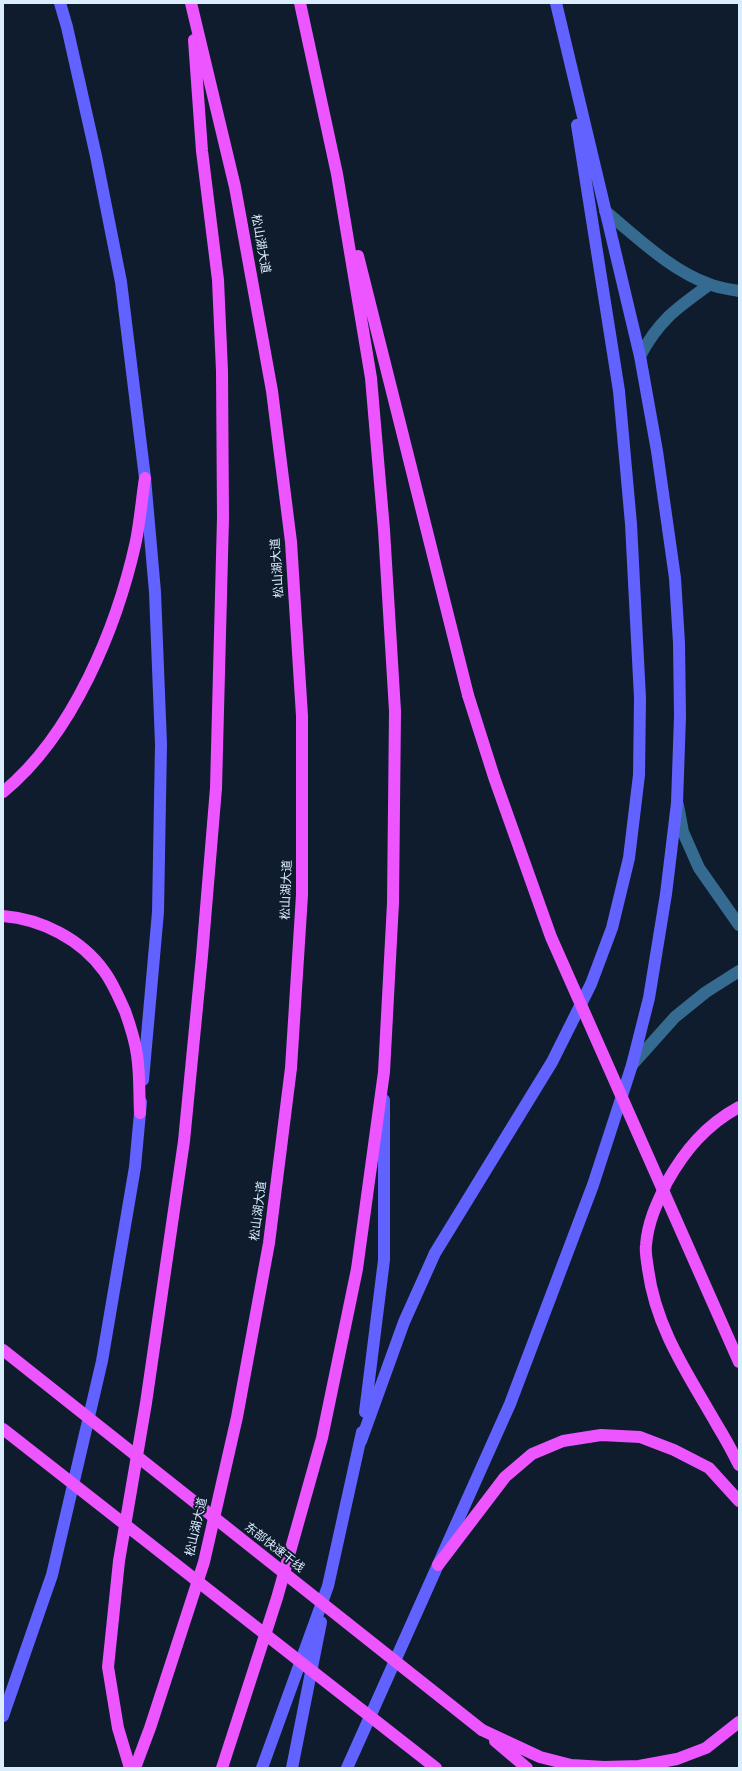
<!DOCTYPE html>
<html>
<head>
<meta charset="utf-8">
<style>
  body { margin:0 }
  #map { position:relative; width:742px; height:1771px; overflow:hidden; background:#0f1c2d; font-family:"Sofia Sans Condensed",sans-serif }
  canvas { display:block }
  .frame { position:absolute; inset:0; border:4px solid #daedff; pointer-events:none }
</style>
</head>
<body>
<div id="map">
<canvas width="742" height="1771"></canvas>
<div class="frame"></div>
</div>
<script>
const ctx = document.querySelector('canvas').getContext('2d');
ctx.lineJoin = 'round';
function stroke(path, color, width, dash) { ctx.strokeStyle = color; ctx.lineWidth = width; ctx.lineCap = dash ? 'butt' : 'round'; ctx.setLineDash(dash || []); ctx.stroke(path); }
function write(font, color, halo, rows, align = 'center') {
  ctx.font = font + ' "Sofia Sans Condensed","Noto Sans SC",sans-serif'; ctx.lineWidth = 4; ctx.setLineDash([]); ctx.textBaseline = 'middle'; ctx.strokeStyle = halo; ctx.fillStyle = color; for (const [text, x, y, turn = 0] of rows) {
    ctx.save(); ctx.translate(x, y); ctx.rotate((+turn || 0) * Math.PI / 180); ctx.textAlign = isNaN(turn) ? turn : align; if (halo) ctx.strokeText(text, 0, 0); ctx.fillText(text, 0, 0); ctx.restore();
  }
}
stroke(new Path2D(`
  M605,211C637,237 670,270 709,284C718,288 729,289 739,291
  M640,356C659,320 677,308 709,285
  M678,805L683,832L699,868L739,925
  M632,1065L675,1017L706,992L739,971`), '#356b90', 12);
stroke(new Path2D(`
  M60,3L67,27L96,156L121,282L145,478L155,592L161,744L158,912L143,1080
  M365,1412L384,1260V1100
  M361,1441L404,1322L435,1253L552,1062L591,984L612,928L629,858L639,775L640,698L631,524L619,391L577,125
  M3,1716L52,1575L102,1361L135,1167L141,1102
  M262,1768L328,1586L362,1432
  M292,1768L321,1622
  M347,1768L510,1404L593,1185L632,1065L649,998L666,894L677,803L680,716L679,643L675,578L657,451L640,356L556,3`), '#6162ff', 12);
stroke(new Path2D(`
  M194,40L202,151L218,280L222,371L223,518L216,788
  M358,256L468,695
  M3,792C73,735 117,627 136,541C140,520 142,498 145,478
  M3,916C41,919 81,939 104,971C113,983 119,998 125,1011C130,1025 135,1040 137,1055C140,1074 139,1094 140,1113
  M739,1107C706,1125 685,1150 667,1182C657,1203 648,1221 646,1245C645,1252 647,1261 648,1269C656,1329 688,1374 717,1425C725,1438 732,1451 739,1465
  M438,1565L505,1477L532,1454L563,1441L601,1435L640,1437L674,1450L709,1468L739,1501
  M482,1730L540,1757L571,1765L604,1767L639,1766L677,1759L706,1748L739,1722
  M495,1741L527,1768
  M135,1768L150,1728L204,1562L237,1417L269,1243L291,1068L302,895V716L291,542L272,391L235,187L191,3
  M222,1768L277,1598L322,1438L357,1269L384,1072L393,903L395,711L384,530L371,378L337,174L300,3`), '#ec55ff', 12);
stroke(new Path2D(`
  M468,695L494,777L551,937L739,1362
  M3,1350L482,1730
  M3,1429L436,1768
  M130,1768L118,1728L108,1667L119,1561L146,1403L184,1141L202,956L216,788`), '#ec55ff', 12);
write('12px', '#daedff', '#0f1c2d', [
  ["松山湖大道",260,244,80],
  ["松山湖大道",278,568,-94],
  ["松山湖大道",287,890,-88],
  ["松山湖大道",259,1211,-83],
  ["松山湖大道",197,1527,-77],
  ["东部快速干线",274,1548,38]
]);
</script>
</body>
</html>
